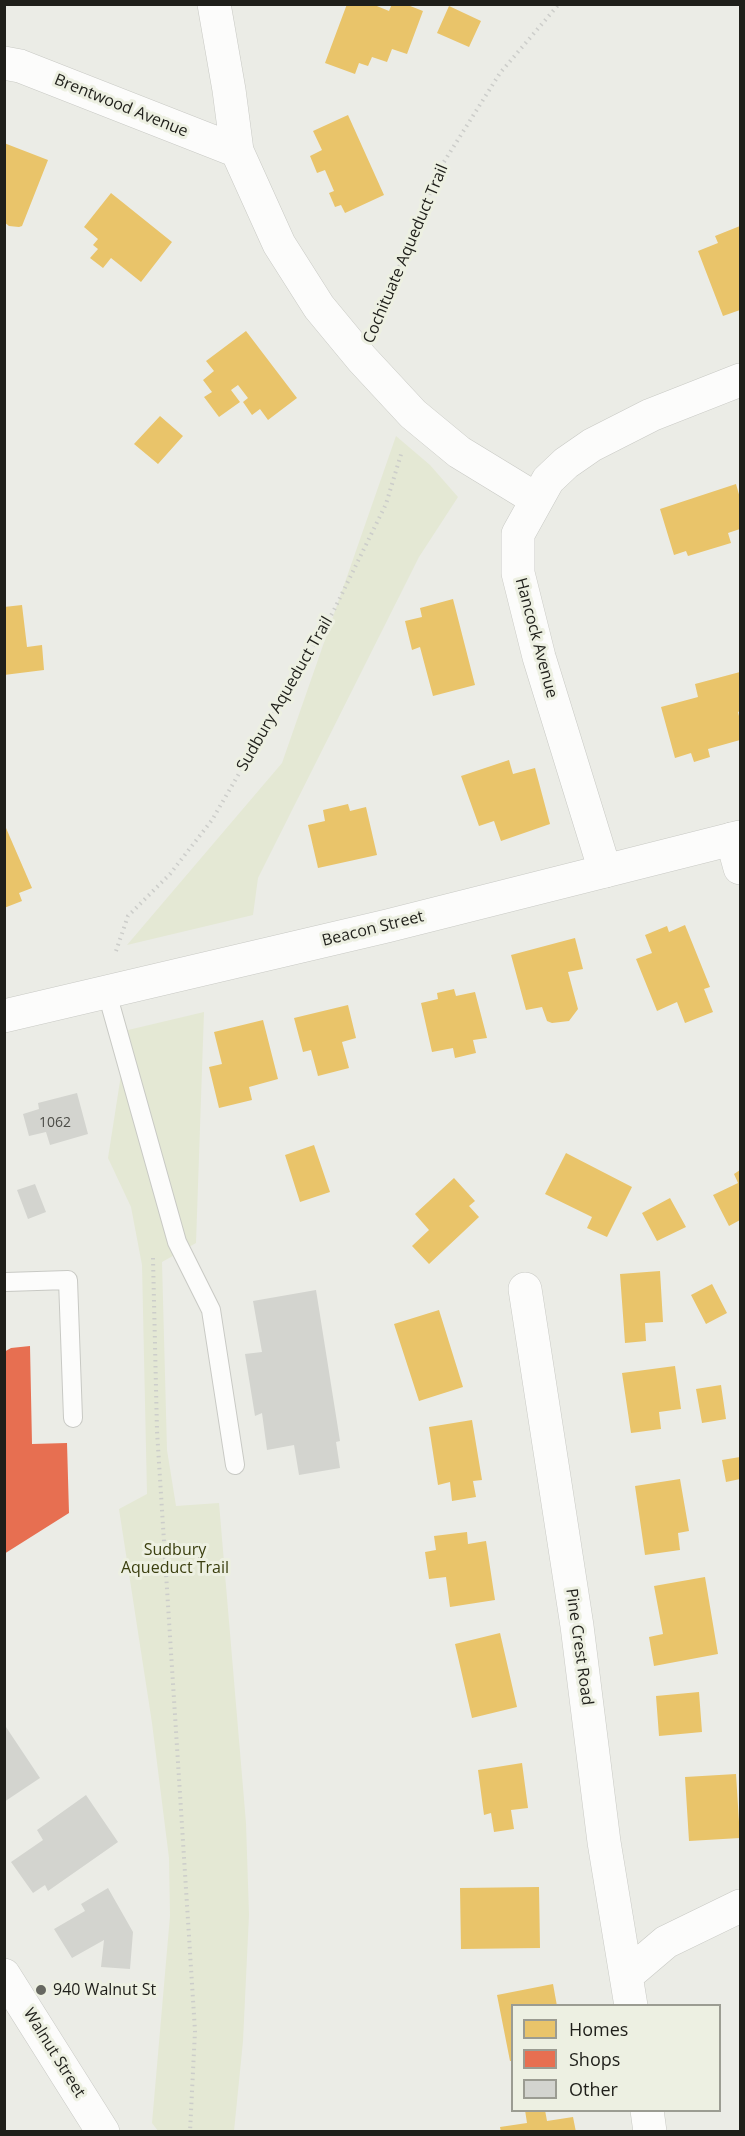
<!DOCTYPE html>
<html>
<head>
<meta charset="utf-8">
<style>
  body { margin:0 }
  #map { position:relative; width:745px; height:2136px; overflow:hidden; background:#ebece6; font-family:"Open Sans",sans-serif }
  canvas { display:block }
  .frame { position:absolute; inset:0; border:6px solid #1f1f1a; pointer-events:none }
  .legend { position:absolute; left:511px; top:2004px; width:210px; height:108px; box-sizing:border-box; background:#edf0e2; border:2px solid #9b9c92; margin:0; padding:8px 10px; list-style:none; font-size:18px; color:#1f1f1a }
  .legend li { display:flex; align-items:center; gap:12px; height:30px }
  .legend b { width:30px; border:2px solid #9b9c92 }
</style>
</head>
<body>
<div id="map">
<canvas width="745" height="2136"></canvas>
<div class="frame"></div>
<ul class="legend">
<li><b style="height:16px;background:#e9c46a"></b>Homes</li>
<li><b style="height:16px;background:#e76f51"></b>Shops</li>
<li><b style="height:16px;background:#d3d4cf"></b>Other</li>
</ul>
</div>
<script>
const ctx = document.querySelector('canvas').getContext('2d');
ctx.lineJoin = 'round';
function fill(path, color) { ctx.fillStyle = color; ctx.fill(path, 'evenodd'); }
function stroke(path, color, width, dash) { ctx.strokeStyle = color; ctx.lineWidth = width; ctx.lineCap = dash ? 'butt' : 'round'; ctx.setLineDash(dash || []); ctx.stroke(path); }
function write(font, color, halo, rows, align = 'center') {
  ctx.font = font + ' "Open Sans",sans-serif'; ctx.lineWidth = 6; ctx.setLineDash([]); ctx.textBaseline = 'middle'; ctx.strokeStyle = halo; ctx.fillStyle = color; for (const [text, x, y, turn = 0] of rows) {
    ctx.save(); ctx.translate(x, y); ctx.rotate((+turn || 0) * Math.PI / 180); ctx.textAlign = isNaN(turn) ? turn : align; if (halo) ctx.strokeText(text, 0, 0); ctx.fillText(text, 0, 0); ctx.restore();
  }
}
fill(new Path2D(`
  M396,436L430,465L458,497L419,557L258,878L253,915L127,945L282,763Z
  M204,1012L196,1243L162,1262L167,1450L176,1506L219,1503L246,1823L249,1915L243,2041L234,2131H158L152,2123L170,1916L169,1858L152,1723L119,1509L147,1494L142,1265L131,1207L108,1158L128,1030Z`), '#e4e8d4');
fill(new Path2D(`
  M347,4H372L389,11L392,4H405L423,11L407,54L392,49L387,62L372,57L368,66L359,63L355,74L325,63Z
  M449,6L481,21L469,47L437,33Z
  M348,115L384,195L345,213L341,205L335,207L329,193L334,191L325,170L317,173L310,156L322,150L313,131Z
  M4,143L48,160L22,226L19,227L9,226L4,222Z
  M111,193L172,242L141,282L111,258L103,268L90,258L98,249L93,245L98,239L84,227Z
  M740,226V310L723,316L698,251L718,243L715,236Z
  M246,331L297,398L268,420L260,409L252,415L243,402L248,398L238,385L231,390L240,402L219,417L204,397L212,392L203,380L214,371L206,361Z
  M160,416L183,436L158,464L134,444Z
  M736,484L740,498V529L728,533L731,543L688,556L686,551L674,555L660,509Z
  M453,599L475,685L433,696L420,647L412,650L405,621L422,617L420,608Z
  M22,605L27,647L42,645L44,670L4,675V607Z
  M740,672V711L738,712L740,720V740L708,749L710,757L694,762L691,753L675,758L661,707L698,697L695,684Z
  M509,760L513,774L535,768L550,824L501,841L494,821L479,826L461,776Z
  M348,804L350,811L366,807L377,855L318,868L308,825L325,821L323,810Z
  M6,828L32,888L19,893L22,901L4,908V829Z
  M685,925L710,987L704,989L713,1012L685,1023L677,1002L657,1011L636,959L652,953L645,935L667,926L669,932Z
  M575,938L583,969L568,972L578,1009L569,1021L552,1023L547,1021L542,1007L526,1010L511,955Z
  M454,989L456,996L475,992L487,1038L473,1040L476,1053L455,1058L453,1048L432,1052L421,1003L438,999L437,993Z
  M348,1005L356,1038L342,1042L349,1068L318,1076L311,1050L303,1052L294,1018Z
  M263,1020L278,1079L249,1087L252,1100L219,1108L209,1067L222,1064L214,1032Z
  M314,1145L330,1192L300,1202L285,1155Z
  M566,1153L632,1187L607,1237L587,1228L592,1217L545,1194Z
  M740,1170V1220L729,1226L713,1195L738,1183L734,1174Z
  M454,1178L475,1201L469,1206L479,1217L429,1264L412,1246L429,1230L415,1214Z
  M670,1198L686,1227L657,1241L642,1213Z
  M660,1271L663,1322L645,1323L646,1341L625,1343L620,1274Z
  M712,1284L727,1313L706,1324L691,1295Z
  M439,1310L463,1387L419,1401L394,1324Z
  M675,1366L681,1409L659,1412L661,1429L631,1433L622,1373Z
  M721,1385L726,1419L702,1423L696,1389Z
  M472,1420L482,1480L473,1481L476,1497L452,1501L450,1482L438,1485L429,1427Z
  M740,1457V1479L726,1482L722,1460Z
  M680,1479L689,1531L678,1533L680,1550L645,1555L635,1486Z
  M467,1532L468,1544L486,1541L495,1600L450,1607L446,1577L429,1579L425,1552L436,1550L434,1536Z
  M705,1577L718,1654L654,1666L649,1637L663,1634L654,1586Z
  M500,1633L517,1707L472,1718L455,1644Z
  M699,1692L702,1732L659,1736L656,1696Z
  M522,1763L528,1808L511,1810L514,1829L494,1832L491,1813L484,1815L478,1770Z
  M736,1774L740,1838L689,1841L685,1777Z
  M539,1887L540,1948L461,1949L460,1888Z
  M553,1984L557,2006H512V2061H510L497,1995Z
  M525,2110H545L547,2121L573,2117L576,2132H501L500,2127L527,2123Z`), '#e9c46a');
fill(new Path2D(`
  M30,1346L32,1444L67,1443L69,1513L4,1554V1352L11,1348Z`), '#e76f51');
fill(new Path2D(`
  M77,1093L88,1134L50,1145L46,1132L29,1136L23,1114L39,1109L38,1103Z
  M35,1184L46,1212L28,1219L17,1190Z
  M316,1290L340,1441L336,1442L340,1468L299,1475L294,1445L267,1450L262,1413L255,1416L245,1354L262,1352L253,1301Z
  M4,1724L40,1778L4,1802Z
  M86,1795L118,1842L48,1891L45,1885L33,1893L11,1862L43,1840L37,1830Z
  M108,1888L133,1932L130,1969L101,1967L104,1940L72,1958L54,1929L85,1911L81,1904Z`), '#d3d4cf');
const service = new Path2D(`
  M107,993L177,1242L211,1310L235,1465
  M6,1282L68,1280L73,1418`);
const minor = new Path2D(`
  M214,4L229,90L237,151L279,244L319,307L362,359L413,414L459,452L536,499
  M4,63L20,66L237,151
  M732,839L740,868
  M605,871L539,657L518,573V534L548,480L566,463L592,445L651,415L740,380
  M525,1289L577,1626L604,1842L631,2006
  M626,1976L666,1942L740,1906
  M647,2110L650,2132`);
const secondary = new Path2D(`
  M4,1016L387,926L740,837
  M4,1975L103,2132`);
stroke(service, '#c8c9c4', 20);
stroke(minor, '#c8c9c4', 34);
stroke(secondary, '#c8c9c4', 34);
stroke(new Path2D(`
  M376,322L442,165L500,73L559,4
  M116,951L128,916L170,874L212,820L333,612L386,504L402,451
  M153,1258L157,1431L195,2031L190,2132`), '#cccdca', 4, [1.5, 4.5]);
stroke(service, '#fcfcfb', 18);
stroke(minor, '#fcfcfb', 33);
stroke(secondary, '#fcfcfb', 33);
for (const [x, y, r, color] of [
  [41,1990,6,"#666761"]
]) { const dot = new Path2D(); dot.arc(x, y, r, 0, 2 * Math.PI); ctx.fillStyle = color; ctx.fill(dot); stroke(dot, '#edf0e2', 2); }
write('14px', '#4c4c47', null, [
  ["1062",55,1123]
]);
write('16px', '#1f1f1a', '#edf0e2', [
  ["Brentwood Avenue",121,106,22],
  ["Cochituate Aqueduct Trail",406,254,-67],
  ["Hancock Avenue",536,638,75],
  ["Sudbury Aqueduct Trail",285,694,-60],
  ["Beacon Street",373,929,-14],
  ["Pine Crest Road",579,1647,82],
  ["Walnut Street",54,2053,58]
]);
write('16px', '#3a3e0e', '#edf0e2', [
  ["Sudbury",175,1550],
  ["Aqueduct Trail",175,1568]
]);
write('16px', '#1f1f1a', '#edf0e2', [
  ["940 Walnut St",53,1990]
], 'left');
</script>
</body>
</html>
